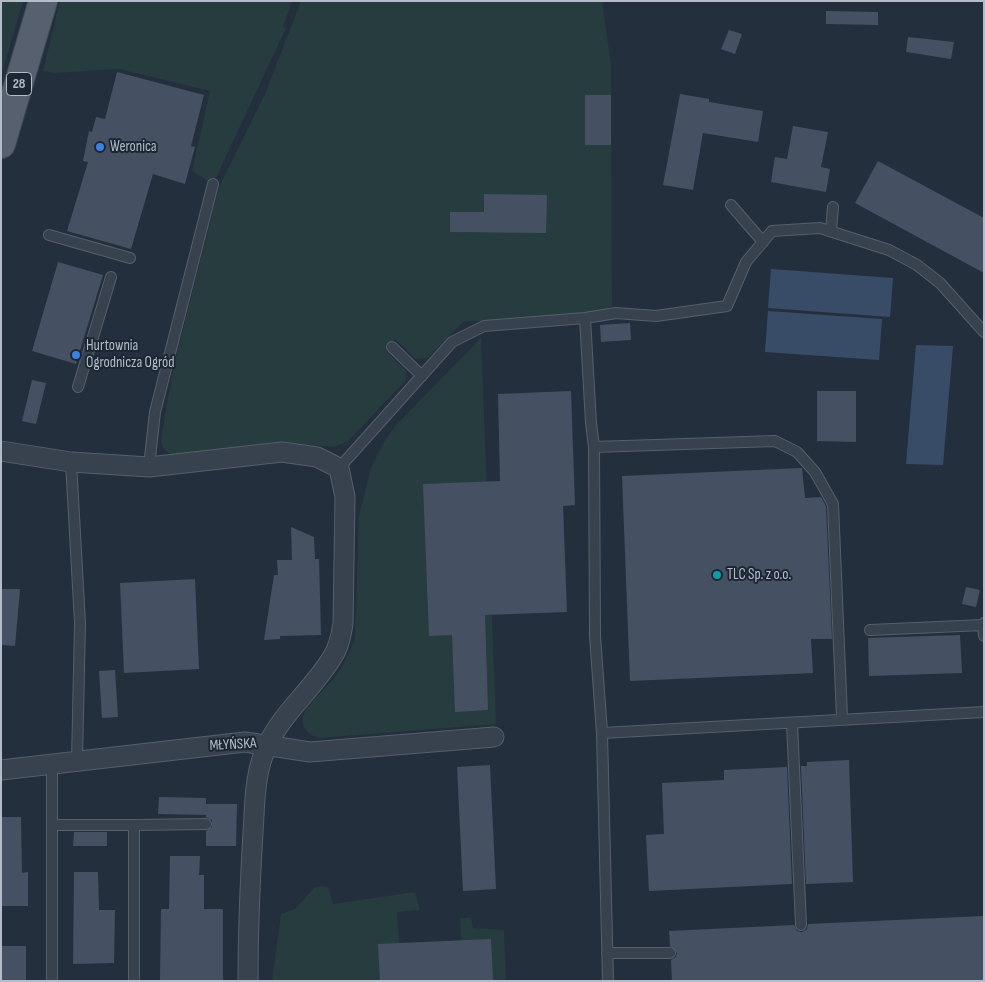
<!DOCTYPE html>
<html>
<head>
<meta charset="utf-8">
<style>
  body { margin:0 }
  #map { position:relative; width:985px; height:982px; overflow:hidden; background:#242f3e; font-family:"Sofia Sans Condensed",sans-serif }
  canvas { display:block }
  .frame { position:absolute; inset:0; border:2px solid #b4bcc9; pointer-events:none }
</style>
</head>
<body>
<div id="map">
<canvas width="985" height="982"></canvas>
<div class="frame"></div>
</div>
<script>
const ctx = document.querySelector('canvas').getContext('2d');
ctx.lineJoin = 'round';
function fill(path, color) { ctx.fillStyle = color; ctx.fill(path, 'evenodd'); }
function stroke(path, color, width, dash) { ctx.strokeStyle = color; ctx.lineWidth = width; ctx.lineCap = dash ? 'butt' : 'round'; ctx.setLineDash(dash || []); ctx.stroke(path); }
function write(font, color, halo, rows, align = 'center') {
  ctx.font = font + ' "Sofia Sans Condensed",sans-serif'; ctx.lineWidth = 4; ctx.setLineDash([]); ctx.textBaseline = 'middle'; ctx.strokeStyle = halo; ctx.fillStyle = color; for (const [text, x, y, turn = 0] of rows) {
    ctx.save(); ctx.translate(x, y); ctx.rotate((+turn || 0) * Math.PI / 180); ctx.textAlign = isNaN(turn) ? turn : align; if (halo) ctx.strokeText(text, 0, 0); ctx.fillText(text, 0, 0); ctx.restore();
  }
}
fill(new Path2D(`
  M1,1H23L1,76Z
  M60,1H292L283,26L286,28L213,184L192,171L210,91L119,69L56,73L43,71Z
  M301,1H602L611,65L612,306C594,317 489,322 464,321L427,358L416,359L395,339L387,352L406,371V380L348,441L334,447L276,442L172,456L163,448L161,439L174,365L219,187L265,94Z
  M481,338L496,724L319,738C308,735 299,726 304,714C308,704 327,687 334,678C344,666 349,653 355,639L359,515L371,468L384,442L396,425Z
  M322,886L328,887L333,904L415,892L420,910L397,912L402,981H272L281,914L295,909L315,887Z
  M460,918H471L473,928L504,930L506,981H464Z`), '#263c3f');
fill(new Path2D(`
  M771,269L893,278L890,317L768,308Z
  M768,311L882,319L879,360L765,352Z
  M916,345L953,346L943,465L906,464Z`), '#394c67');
fill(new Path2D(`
  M826,11L878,12V25L826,24Z
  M729,30L742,34L735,54L721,49Z
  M908,37L954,42L951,59L906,52Z
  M117,72L204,95L191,146L195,147L185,184L153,174L131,249L67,231L88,162L83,161L89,131L92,132L96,117L105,119Z
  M680,94L709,99V102L763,111L758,142L703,133L693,190L663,185Z
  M585,95H611V145H585Z
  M793,126L828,132L821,167L830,169L826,192L771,182L775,157L787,159Z
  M878,161L984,218V273L855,203Z
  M484,194L547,195L546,233L450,232V212H484Z
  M58,262L103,275L76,364L32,351Z
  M630,323L631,340L601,342L600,325Z
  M32,380L46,383L36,424L22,421Z
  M571,391L575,505L563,506L567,612L485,615L488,710L455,712L452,635L429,636L423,484L500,481L498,394Z
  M817,391H856V442L817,441Z
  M802,468L805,498L821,497L826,506L832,639H811L813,673L630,681L622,476Z
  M291,527L314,537L315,559H319L321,635L280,636V639L264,640L274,575H278L277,560H292Z
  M195,579L199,669L124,673L120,583Z
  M966,587L980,590L976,607L962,604Z
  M1,589H20L15,646L1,645Z
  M960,635L962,673L869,676L868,638Z
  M115,670L118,717L102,718L99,671Z
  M849,760L853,882L806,884L801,766H807V762Z
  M490,765L496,889L463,891L457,767Z
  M787,767L792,884L649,891L646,835L664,834L662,783L724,780V770Z
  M159,797L206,798V804H237L236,846H206V831L212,827V820L206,817V815L158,814Z
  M1,817H21L22,873L28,872V906H1Z
  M74,832H107V846H73Z
  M170,856H200L199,875H204V909H223V981H160L161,909H169Z
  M74,872H98L99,910H115L114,963L73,964Z
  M984,916V981H672L671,960L676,957L677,953L670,946L669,931L794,925L797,931L802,932L807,929L808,924Z
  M491,939L493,981H380L378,944Z
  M1,946H26V981H1Z`), '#455162');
const lane = new Path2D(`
  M731,205L763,242
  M831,231L833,207
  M49,235L130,258
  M585,318L591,423L594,447L595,636L602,733L608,981
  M392,347L422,376
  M78,387L111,277
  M594,447L775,441L797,452L815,472L833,504L842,718
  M71,462L80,623L77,761
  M149,467L155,412L213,184
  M339,468L452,342L484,326L585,318L616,313L656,316L727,306L746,262L772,231L820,228L889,250L917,265L940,283L984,332
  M983,625L984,636
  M870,630L983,625L984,623
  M792,723L801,925
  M602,733L984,712
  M52,825H134V981
  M134,825L206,824
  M607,953H670
  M52,981V764`);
const street = new Path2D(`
  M1,451L71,462L149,467L282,452L317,457L339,468L345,497L343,624C341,635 339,647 333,656C314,688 284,711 268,744C254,772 255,803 253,833C250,883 248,931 248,981
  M1,770L245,742L310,752L494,737`);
const primary = new Path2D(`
  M1,144L43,1`);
stroke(lane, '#565f6c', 12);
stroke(street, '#565f6c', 21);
stroke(primary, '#414a57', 30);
stroke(lane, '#38414e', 10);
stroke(street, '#38414e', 19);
stroke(primary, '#56606e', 28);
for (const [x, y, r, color] of [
  [100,147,5,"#3f7fe0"],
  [76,355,5,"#3f7fe0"],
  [717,575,5,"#0f9aa8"]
]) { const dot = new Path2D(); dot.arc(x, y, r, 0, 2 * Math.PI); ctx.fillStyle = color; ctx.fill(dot); stroke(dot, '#1d2633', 2); }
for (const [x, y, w] of [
  [19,84,25]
]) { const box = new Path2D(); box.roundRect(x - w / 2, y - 11.5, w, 23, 4); ctx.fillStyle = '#1d2633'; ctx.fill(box); stroke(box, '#b4bcc9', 1); }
write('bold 14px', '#b4bcc9', null, [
  ["28",19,84]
]);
write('15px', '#b4bcc9', '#1d2633', [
  ["Weronica",110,147],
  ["Hurtownia",86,346],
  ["Ogrodnicza Ogród",86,363],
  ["TLC Sp. z o.o.",727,575]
], 'left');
write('15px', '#b4bcc9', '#1d2633', [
  ["MŁYŃSKA",233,745,-3]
]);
</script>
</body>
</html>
